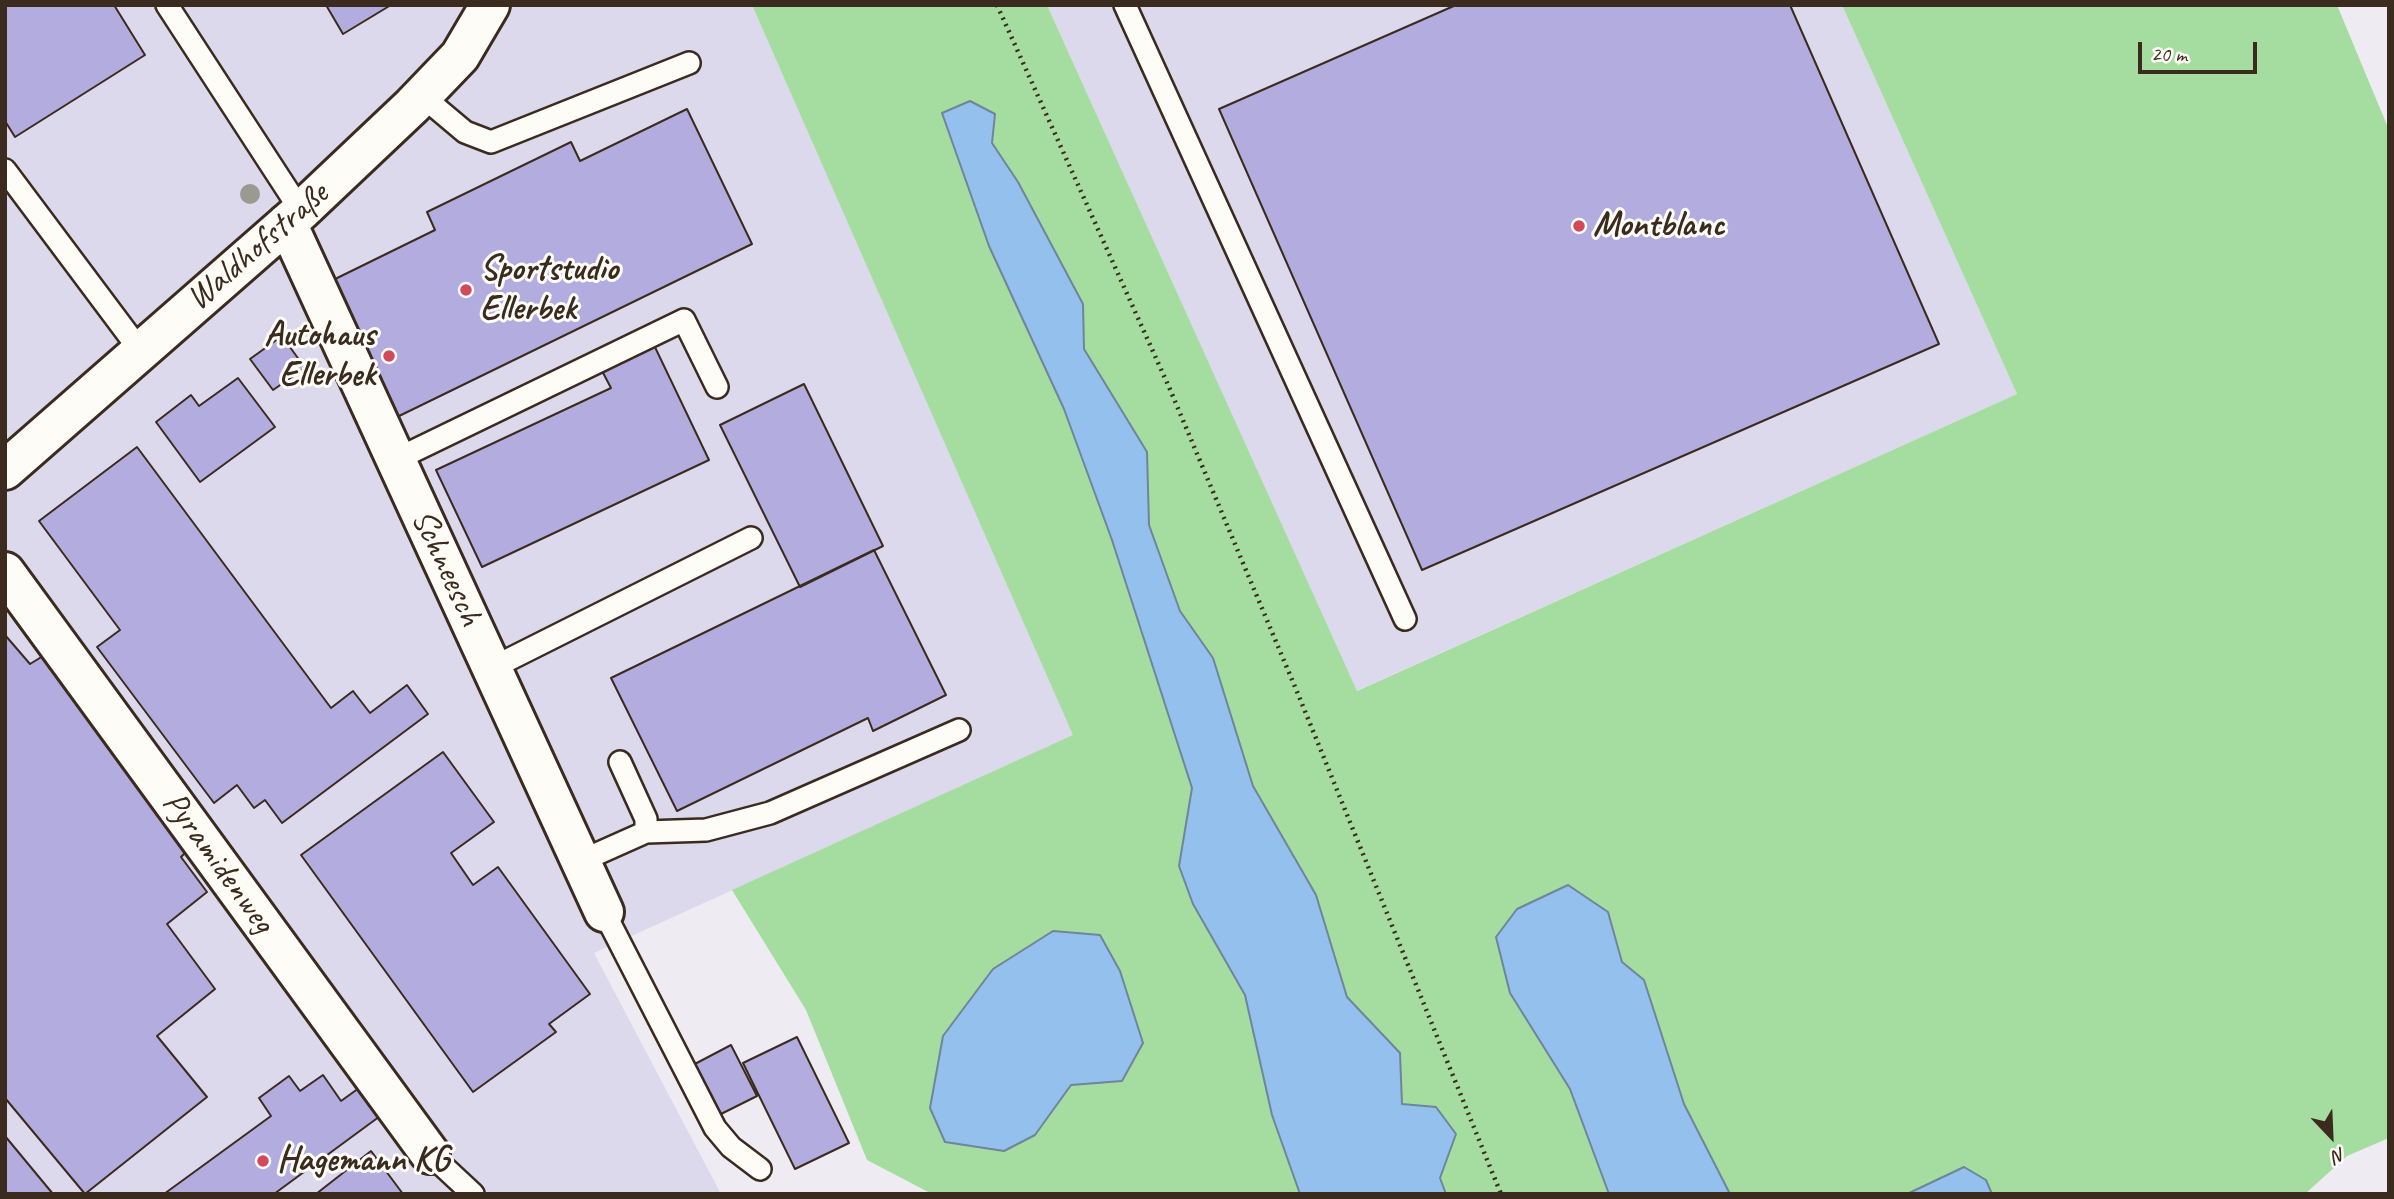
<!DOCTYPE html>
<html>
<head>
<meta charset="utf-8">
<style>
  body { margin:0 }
  #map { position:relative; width:2394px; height:1199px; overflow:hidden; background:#eeecf2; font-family:Caveat,sans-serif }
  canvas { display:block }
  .frame { position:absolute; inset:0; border:7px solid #3b2a1e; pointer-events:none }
  .north { position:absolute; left:2296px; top:1101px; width:70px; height:70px; -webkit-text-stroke:5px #fdfcf7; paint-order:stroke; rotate:157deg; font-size:19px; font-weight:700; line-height:28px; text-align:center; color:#3b2a1e }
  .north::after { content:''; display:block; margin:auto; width:24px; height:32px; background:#3b2a1e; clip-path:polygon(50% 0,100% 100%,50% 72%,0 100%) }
  .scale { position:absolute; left:2138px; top:42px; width:119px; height:32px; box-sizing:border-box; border:4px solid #3b2a1e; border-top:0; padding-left:9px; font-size:21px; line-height:24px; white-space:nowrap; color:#3b2a1e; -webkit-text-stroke:5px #fdfcf7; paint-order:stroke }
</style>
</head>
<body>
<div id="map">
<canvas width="2394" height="1199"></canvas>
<div class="frame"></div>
<div class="north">N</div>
<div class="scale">20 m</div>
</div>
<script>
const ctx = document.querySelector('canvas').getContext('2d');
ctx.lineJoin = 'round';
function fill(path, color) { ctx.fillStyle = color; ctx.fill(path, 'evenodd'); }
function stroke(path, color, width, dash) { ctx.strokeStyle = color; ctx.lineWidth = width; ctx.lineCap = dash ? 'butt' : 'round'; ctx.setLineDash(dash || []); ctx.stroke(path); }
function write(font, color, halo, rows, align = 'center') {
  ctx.font = font + ' Caveat,sans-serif'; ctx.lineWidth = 6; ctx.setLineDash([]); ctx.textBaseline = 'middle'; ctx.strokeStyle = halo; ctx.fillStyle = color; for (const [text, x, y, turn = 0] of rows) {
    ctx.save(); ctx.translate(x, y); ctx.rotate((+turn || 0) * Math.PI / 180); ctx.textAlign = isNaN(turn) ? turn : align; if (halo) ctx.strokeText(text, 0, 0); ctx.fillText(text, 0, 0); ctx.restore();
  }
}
fill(new Path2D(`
  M5,5H752L1074,735L594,953L721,1194H5Z
  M1047,5H1842L2017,394L1356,691Z`), '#dcd9ec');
fill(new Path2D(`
  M752,5H1047L1357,691L2017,394L1842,5H2337L2389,130V1138L2347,1156L2305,1194H1992L1986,1180L1964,1167L1907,1194H1730L1684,1104L1644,980L1622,962L1608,912L1510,993L1570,1089L1609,1194H1446L1440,1178L1456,1134L1436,1107L1402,1104L1400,1053L1347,997L1316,895L1253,786L1213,658L1180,612L1149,525L1147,452L1084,349L1083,304L1018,182L992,143L970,101L942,113L989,246L1064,409L1112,540L1192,788L1179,866L1193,904L1245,995L1272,1115L1300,1194H932L867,1160L806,1010L732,890L1073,735ZM993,969L1122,1081L1071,1085L1035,1135L1004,1151L945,1142Z`), '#a5dda1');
const water = new Path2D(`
  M970,101L995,114L992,143L1018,182L1083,304L1084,349L1147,452L1149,525L1180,611L1213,658L1253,786L1316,895L1347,997L1400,1053L1402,1104L1436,1107L1456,1134L1440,1178L1446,1194H1300L1272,1115L1245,995L1193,904L1179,866L1192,788L1112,540L1064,409L989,246L942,113Z
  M1568,885L1608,912L1622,962L1644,980L1684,1104L1730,1194H1609L1570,1089L1510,993L1496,937L1517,909Z
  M1053,931L1100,935L1120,971L1143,1043L1122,1081L1071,1085L1035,1135L1004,1151L945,1142L930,1108L943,1036L993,969Z
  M1964,1167L1986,1180L1992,1194H1907Z`);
fill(water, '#93c0ed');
stroke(water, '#70849a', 2);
const building = new Path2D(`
  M5,5H114L145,55L15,137L5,121Z
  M326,5H391L343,34Z
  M1456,5H1790L1939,344L1422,570L1219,109Z
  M687,109L752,244L395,418L329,282L435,230L427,212L571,142L580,161Z
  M282,336L305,368L273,390L250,359Z
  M653,343L709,460L482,567L436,470L611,388L600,367Z
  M238,378L275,427L200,482L156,422L191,395L199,406Z
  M804,384L883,546L800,587L720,425Z
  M137,447L331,708L353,691L370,713L407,685L428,714L282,823L265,800L254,808L237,785L214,803L97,647L120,630L39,521Z
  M874,550L946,695L873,731L868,718L677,811L611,678Z
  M5,635L30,664L43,656L188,850L181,857L207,892L167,924L215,989L157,1036L207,1097L85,1194L5,1098Z
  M443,752L494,822L451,853L473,885L498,867L590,994L549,1024L556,1032L473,1092L301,855Z
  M797,1037L849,1143L795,1169L743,1063Z
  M731,1045L757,1096L717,1116L691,1066Z
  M323,1075L341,1101L366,1083L387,1111L274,1194H164L271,1116L259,1098L289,1076L300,1091Z
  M5,1136L53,1194H5Z
  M371,1151L403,1194H316Z`);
fill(building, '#b2adde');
stroke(building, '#3b2a1e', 2);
const lane = new Path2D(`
  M167,5L301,211
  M1125,5L1405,619
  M421,95L465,132L491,142L689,63
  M5,170L139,349
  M395,460L684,320L717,387
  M492,668L751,538
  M646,832L706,830L770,813L959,730
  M581,861L646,832V819L620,762
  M604,912L715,1128L731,1147L760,1169
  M430,1154L473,1194`);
const street = new Path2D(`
  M287,223L604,912
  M5,470L301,211L412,106L460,56L490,5
  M5,572L430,1154`);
stroke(lane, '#3b2a1e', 26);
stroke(street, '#3b2a1e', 44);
stroke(new Path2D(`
  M997,5L1169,387L1298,694L1501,1194`), '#3b2a1e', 4.5, [2, 5]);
stroke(lane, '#fdfcf7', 21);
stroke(street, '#fdfcf7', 38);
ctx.fillStyle = '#9a9a90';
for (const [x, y] of [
  [250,194]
]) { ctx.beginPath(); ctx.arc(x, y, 10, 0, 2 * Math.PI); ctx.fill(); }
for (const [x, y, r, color] of [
  [1579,226,7,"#d1495b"],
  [466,290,7,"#d1495b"],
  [389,356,7,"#d1495b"],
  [263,1161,7,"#d1495b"]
]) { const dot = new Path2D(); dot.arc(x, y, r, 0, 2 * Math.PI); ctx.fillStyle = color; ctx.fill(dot); stroke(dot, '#fdfcf7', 2.5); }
write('bold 35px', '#3b2a1e', '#fdfcf7', [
  ["Montblanc",1593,226],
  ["Sportstudio",480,270],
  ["Ellerbek",480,310],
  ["Autohaus",375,336,"right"],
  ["Ellerbek",375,376,"right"],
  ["Hagemann KG",277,1161]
], 'left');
write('35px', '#3b2a1e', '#fdfcf7', [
  ["Waldhofstraße",258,247,-41],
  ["Schneesch",446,568,65],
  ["Pyramidenweg",218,863,54]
]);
</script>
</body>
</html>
